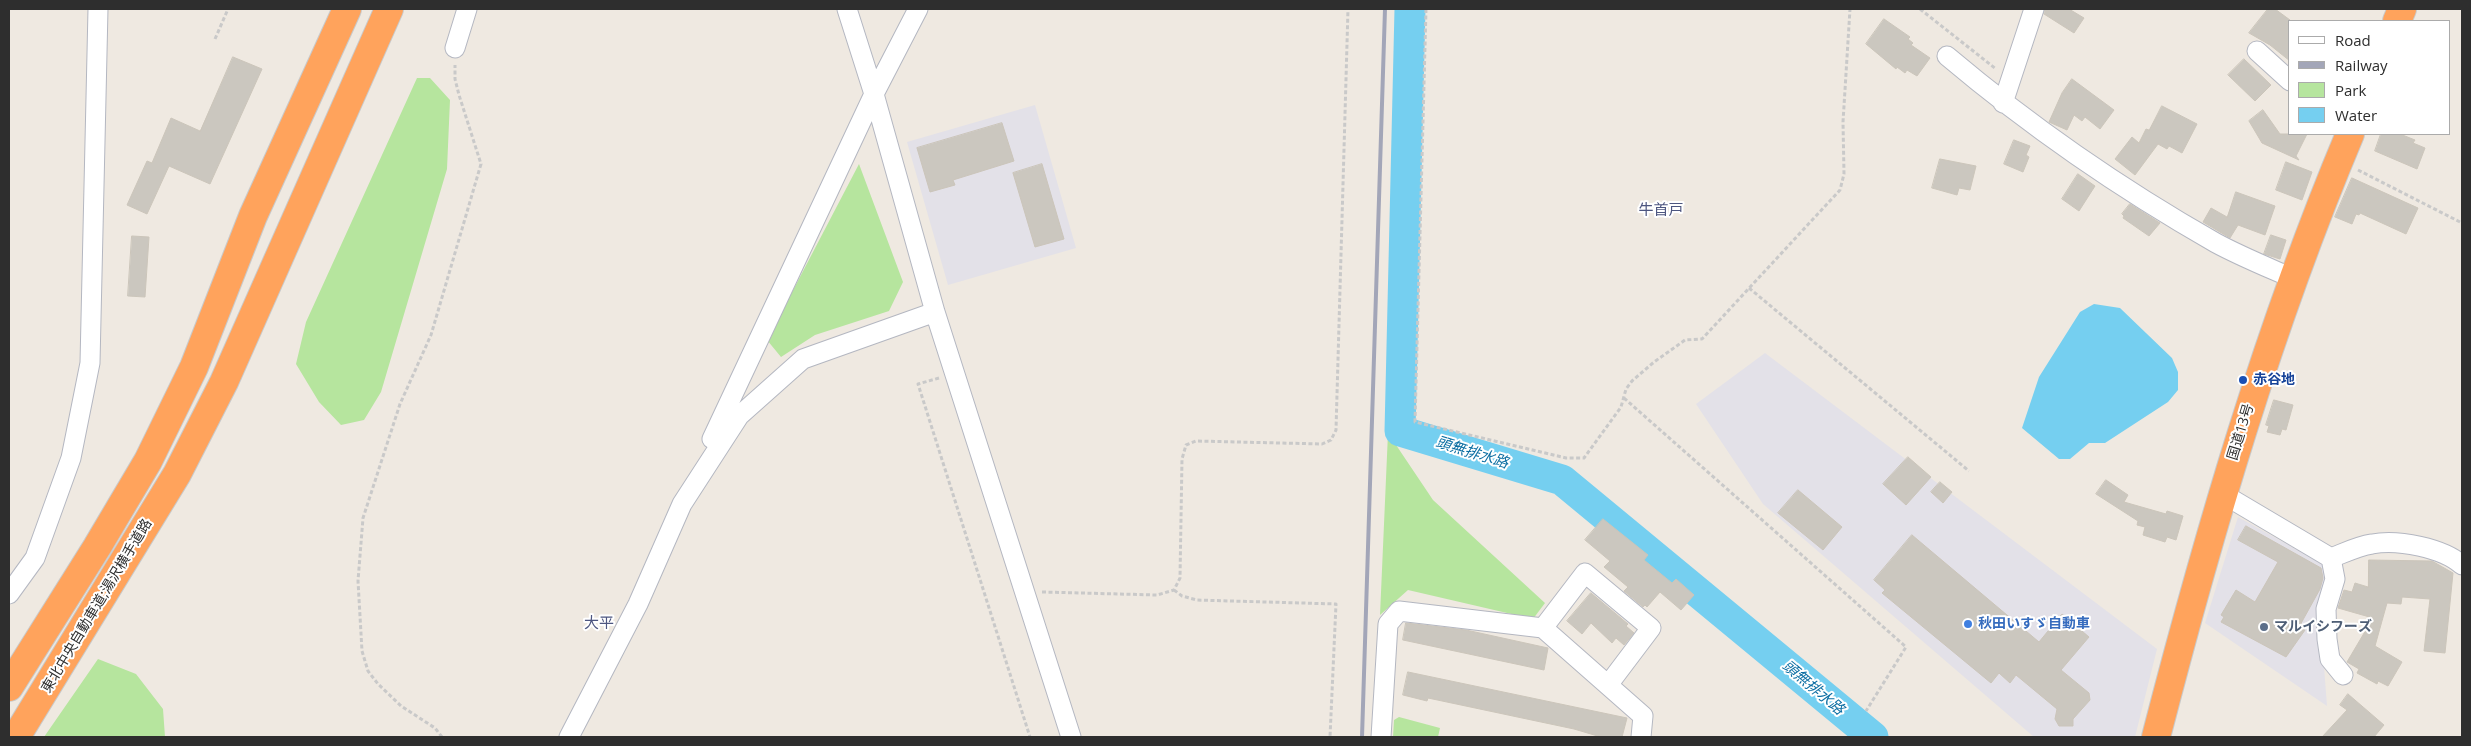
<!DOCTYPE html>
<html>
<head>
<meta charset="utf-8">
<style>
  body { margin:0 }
  #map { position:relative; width:2471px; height:746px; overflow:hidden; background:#efe9e1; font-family:"Open Sans",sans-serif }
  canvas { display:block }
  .frame { position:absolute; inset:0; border:10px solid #2e2e2e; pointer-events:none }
  .legend { position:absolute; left:2288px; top:20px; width:162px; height:115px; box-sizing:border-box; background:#fff; border:1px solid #ababab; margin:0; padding:6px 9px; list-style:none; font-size:15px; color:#2e2e2e }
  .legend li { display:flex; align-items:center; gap:10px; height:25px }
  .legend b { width:25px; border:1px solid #ababab }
</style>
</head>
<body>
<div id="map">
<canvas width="2471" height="746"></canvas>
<div class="frame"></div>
<ul class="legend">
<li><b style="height:6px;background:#fff"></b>Road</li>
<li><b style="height:6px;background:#a3a6b8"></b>Railway</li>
<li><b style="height:14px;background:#b6e59e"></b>Park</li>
<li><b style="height:14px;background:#75cff0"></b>Water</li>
</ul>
</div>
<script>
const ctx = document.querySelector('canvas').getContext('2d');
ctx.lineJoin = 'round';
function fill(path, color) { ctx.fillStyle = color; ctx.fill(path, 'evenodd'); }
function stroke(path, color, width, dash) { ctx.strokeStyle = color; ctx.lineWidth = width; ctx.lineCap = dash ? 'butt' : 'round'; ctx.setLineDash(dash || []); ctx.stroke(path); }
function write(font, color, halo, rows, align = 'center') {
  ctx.font = font + ' "Open Sans","Noto Sans JP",sans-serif'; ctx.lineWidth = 4; ctx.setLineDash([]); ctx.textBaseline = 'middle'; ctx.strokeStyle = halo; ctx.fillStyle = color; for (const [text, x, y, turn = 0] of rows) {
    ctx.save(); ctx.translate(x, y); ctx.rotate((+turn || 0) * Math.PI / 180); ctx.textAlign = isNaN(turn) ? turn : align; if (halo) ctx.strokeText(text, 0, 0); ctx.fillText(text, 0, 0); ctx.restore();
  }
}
fill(new Path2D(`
  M1035,105L1076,248L948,285L907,142Z
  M1765,353L2157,649L2135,737H2034L1763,504L1696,404Z
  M2238,517L2330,568L2321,627L2327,706L2205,623Z`), '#e3e1e8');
fill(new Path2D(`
  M417,78H430L450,100L447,169L381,392L364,420L341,425L319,402L296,364L306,322Z
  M859,164L903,282L889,311L815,335L781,357L767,340Z
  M1388,433L1433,500L1545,603L1533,619L1408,590L1380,615Z
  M98,659L136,674L163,709L165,737H44Z
  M1399,717L1440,728L1438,737H1393L1394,720Z`), '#b6e59e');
fill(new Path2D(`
  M2094,304L2120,308L2172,358L2178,372V390L2168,402L2105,443H2089L2070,459H2059L2022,428L2039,377L2080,312Z`), '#75cff0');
stroke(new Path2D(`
  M1410,9L1400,431L1562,480L1873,737`), '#75cff0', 31);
const building = new Path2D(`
  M2045,9H2069L2084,18L2074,33L2044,14Z
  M2268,9H2275L2290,20V61L2270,45L2249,33Z
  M1884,19L1910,37L1908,39L1913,43L1911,45L1930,58L1917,76L1907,70L1905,73L1897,67L1896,69L1866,44Z
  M233,57L262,69L210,184L169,166L147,214L127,205L147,161L152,163L171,118L200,131Z
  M2244,59L2271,85L2255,101L2228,75Z
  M2072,79L2114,110L2100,129L2085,117L2082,121L2074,115L2067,130L2049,122L2062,93Z
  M2162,106L2197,124L2182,153L2169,146L2167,149L2158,144L2135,175L2115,159L2132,137L2139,143L2146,129L2149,130Z
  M2263,110L2280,134H2307L2296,156L2299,160L2262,143L2249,121Z
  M1002,123L1014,161L953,180L955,185L930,192L917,148Z
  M2381,134H2400L2415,140L2413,143L2425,148L2417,169L2375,151Z
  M2014,140L2030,146L2026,155L2029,157L2023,172L2004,164Z
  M1940,159L1976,166L1970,190L1959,188L1957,195L1932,188Z
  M2286,162L2312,172L2302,200L2276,190Z
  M1042,164L1064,239L1035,247L1013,173Z
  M2078,174L2095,186L2079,211L2062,199Z
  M2352,178L2418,208L2406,234L2360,213L2359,215L2356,214L2352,224L2335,217Z
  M2236,192L2275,206L2265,235L2238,225L2230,238L2203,222L2211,208L2227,217Z
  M2130,204L2160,223L2149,236L2123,218L2124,216L2122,214Z
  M2271,235L2286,240L2280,259L2264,254Z
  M132,236L149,237L145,297L128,296Z
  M2274,400L2293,405L2286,430L2282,429L2280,435L2267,432L2269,426L2266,425Z
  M1908,457L1931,477L1906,505L1883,484Z
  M2106,480L2128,495L2124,502L2166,514L2167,511L2183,516L2176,540L2167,537L2165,542L2143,535L2145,527L2137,525L2138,521L2096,494Z
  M1940,482L1952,492L1943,503L1931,492Z
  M1798,490L1842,527L1823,550L1778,513Z
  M1603,519L1648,555L1644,560L1672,583L1676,579L1694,595L1681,610L1660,592L1647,607L1645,605L1643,607L1624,591L1628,587L1604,567L1610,561L1585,540Z
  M2246,526L2321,568L2323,578L2320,589L2299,627L2305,630L2286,657L2221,622L2224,617L2221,615L2236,590L2255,602L2278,562L2238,540Z
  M1912,535L2039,642L2062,614L2089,637L2061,670L2089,693L2090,700L2073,719V726H2059L2055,719L2057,709L2016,675L2010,683L1999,673L1991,683L1882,593L1885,590L1874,580Z
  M2369,560L2432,561L2453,573L2445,653L2424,651L2430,599L2402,597L2401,604L2387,603L2375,646L2402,662L2388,686L2378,681L2377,684L2357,673L2359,669L2347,662L2373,618L2338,608L2344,590L2352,592L2355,583L2368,587Z
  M1591,593L1628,624L1626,626L1634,633L1624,645L1616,638L1612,643L1591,623L1582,634L1567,621Z
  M1406,623L1466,630L1548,648L1544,670L1403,640Z
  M1408,672L1627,718L1622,737H1601L1574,729L1428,698L1427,701L1403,695Z
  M2348,694L2384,725L2374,737H2322L2347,710L2340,705Z`);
fill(building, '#cbc7bf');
stroke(building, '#cbc5ba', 1);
const minor = new Path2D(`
  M847,9L874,94L935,312L1071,737
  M455,48L467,9
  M2257,51L2290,81
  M1947,56C2030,126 2121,189 2216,243C2240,256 2267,267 2292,278
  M2003,103L2034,9
  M712,439L874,94L918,9
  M2223,494L2331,558C2344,553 2358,546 2372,544C2398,539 2443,548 2462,565
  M2331,558L2335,579L2326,609L2327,639L2330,659L2343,675
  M9,594L35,558L71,458L90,363L98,9
  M1543,628L1585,573L1651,628L1608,685
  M569,737L638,604L682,504L739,416L803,359L935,312
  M1381,737L1388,624L1399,611L1543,628L1643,716L1641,737`);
const highway = new Path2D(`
  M2397,21L2402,9
  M9,687L97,547L148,461L194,367L253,216L347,9
  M16,737L177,474L224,382L389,9
  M2156,737C2209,532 2268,329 2350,134`);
stroke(minor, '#b4b7c1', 21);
stroke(highway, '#c9c9c9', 30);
stroke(new Path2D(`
  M1426,9L1415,422L1566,458H1584L1621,407L1626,389L1632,381L1654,362L1685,340L1702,339L1840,190L1844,174L1843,122L1850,9
  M1920,9L1996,69
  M215,39L228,9
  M2358,170L2462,223
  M1749,288L1969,471
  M939,378L918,384L1030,737
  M1624,398L1906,647L1866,711
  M1174,590L1182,596L1197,600L1336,604L1330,737
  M1042,592L1157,595L1174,590L1180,578L1182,459L1186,445L1196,441L1322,444L1331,440L1336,430L1348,9
  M442,737L435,728L401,706L378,684L368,671L362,651L358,581L363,518L400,404L431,335L481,164L459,95L455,79V65`), '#c9c9c9', 3, [4, 2.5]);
stroke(minor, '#fff', 19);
stroke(highway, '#ffa35c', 28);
stroke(new Path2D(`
  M1362,737L1385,9`), '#a3a6b8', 4);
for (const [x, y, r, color] of [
  [2243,380,5,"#1a4fb4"],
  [1968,624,5,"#3f7fe0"],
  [2264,627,5,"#5c6f8a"]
]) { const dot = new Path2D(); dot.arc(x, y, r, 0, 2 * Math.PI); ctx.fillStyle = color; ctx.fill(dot); stroke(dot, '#fff', 2); }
write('bold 14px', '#164399', '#fff', [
  ["赤谷地",2253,380]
], 'left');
write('14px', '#2e2e2e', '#fff', [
  ["国道13号",2241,432,-73],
  ["東北中央自動車道;湯沢横手道路",97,606,-59]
]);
write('bold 14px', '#366cbe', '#fff', [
  ["秋田いすゞ自動車",1978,624]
], 'left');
write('bold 14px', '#4e5e75', '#fff', [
  ["マルイシフーズ",2274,627]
], 'left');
write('15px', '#4d5680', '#fff', [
  ["牛首戸",1661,211],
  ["大平",599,624]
]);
write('italic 15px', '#0d6fa3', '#fff', [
  ["頭無排水路",1472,453,17],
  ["頭無排水路",1813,688,40]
]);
</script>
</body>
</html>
